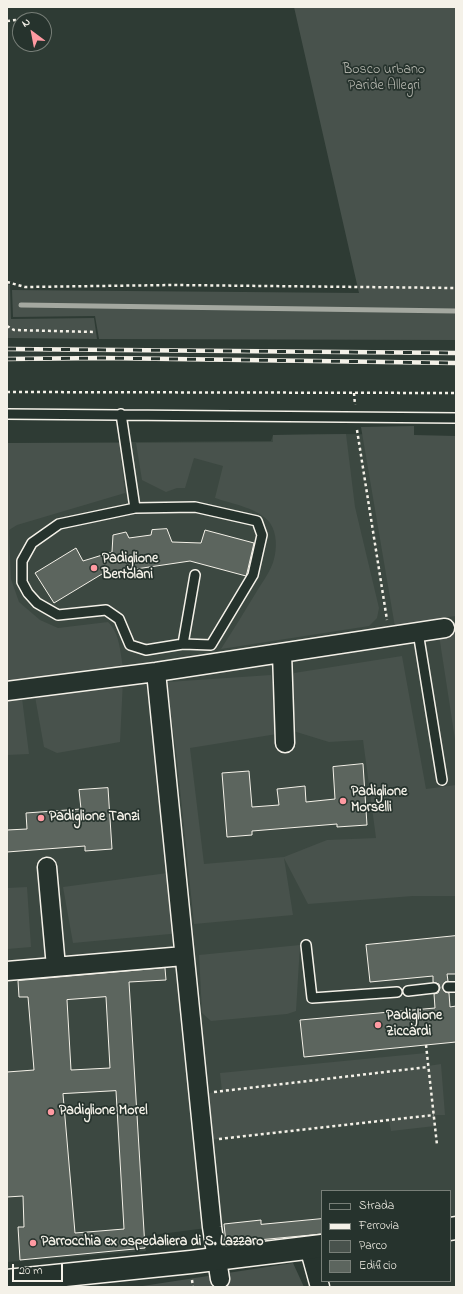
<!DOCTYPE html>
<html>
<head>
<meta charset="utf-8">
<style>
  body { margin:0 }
  #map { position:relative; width:463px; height:1294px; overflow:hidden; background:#2e3b34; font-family:"Indie Flower",sans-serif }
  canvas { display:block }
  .frame { position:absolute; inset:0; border:8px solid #f4f1e8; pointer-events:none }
  .legend { position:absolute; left:321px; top:1190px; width:130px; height:92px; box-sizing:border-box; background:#26332d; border:1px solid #787f78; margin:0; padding:5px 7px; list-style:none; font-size:12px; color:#f4f1e8 }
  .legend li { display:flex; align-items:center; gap:8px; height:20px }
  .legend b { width:20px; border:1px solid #787f78 }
  .north { position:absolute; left:12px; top:12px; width:40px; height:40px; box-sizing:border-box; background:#26332d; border:1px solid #787f78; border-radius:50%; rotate:328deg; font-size:11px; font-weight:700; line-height:16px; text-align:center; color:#f4f1e8 }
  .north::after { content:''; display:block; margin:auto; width:14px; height:18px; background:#ff9aa2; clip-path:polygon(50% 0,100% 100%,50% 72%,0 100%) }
  .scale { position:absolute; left:12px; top:1264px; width:51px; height:18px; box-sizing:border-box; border:2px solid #f4f1e8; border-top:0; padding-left:5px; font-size:12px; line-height:14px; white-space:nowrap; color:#f4f1e8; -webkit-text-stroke:3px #26332d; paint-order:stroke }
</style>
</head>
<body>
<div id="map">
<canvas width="463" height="1294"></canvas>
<div class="frame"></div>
<ul class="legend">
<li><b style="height:5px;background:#26332d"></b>Strada</li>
<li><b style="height:5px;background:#f4f1e8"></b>Ferrovia</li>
<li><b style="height:11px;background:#48524c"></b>Parco</li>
<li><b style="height:11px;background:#5c655e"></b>Edificio</li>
</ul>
<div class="north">N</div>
<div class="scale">20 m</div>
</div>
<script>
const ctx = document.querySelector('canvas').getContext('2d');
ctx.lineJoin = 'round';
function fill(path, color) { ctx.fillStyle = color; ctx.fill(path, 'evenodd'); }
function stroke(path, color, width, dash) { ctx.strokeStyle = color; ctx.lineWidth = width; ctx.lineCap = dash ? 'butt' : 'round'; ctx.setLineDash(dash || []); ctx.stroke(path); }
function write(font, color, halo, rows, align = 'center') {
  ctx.font = font + ' "Indie Flower",sans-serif'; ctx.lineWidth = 3.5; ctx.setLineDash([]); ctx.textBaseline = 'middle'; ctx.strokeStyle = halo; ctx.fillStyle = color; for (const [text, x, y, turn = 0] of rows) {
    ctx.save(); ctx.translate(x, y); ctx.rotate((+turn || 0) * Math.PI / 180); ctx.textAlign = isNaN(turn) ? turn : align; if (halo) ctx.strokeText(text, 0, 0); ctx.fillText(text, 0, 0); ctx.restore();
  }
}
fill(new Path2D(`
  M346,434L414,435L456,442V1217H450V1191H322V1235L225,1244L222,1226L145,1236L146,1251L7,1262V443L271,441L273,435Z`), '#3c4841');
fill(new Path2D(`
  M294,7H456V340L99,339L95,316L13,317L12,290L359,293Z
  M7,284L10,285L11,319L94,318L97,339L7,338Z
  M414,426V435L456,436V616L448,617L435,622L395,627L361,427Z
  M346,434L355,507L379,608L377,618L369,626L221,649C233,630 245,611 257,591C263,581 271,571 274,559C277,548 277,533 270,523C259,508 232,504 215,498L223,466L194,458L185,488H177L166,492L142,480L136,443L273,442V435Z
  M7,443H119L125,493L17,525L9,530V533L11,579L19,602L40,620L58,628L108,622C120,634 120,651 123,667L7,682Z
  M456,633V746L439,635Z
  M402,656L426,789L456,785V896H413L308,904L284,858L293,915L194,924L177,760L167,682L271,675L277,734L190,748L204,864L284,857L327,840L376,838L363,740L329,742L277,726L294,673Z
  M123,680L120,742L57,753L44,747L34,691Z
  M21,690L29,754L7,755V691Z
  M175,872L181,933L73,943L63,887Z
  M27,887L31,947L7,949V888Z
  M300,945L296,1011L287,1014L211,1021L202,1013L199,955Z
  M426,1053L428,1066L441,1064L445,1115H434L435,1126L391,1131L389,1120L209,1140L203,1094L222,1091L220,1073Z
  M293,1263L304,1287H136Z`), '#48524c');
stroke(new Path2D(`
  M21,305L456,311`), '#a4a8a0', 5);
const building = new Path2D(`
  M167,529L172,542L201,543L205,530L254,543L247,573L246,576L190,561L102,574L54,603L35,573L76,548L83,561L112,552L113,535L126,532L129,538L151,535L152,530Z
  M363,764L367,825L337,827V824L252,831V835L227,837L222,773L249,771L252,807L279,805L277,789L305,786L306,802L335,799L333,767Z
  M108,788L112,849L85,851V846L7,852V830L27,829L26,813L81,809L79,790Z
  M456,936V974H447L448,981L445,982L442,987L445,992L449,993L450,1007L456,1006V1042L304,1057L300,1020L435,1008L434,994L438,993L440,988L439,984L433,982V976L370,982L366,945Z
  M165,968L166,980L129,982L145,1248L20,1260L18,1227H24L23,1196L7,1197V1072L34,1070L28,997H19L18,981ZM106,997L110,1068L71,1070L67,1000ZM116,1091L124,1229L75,1233L63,1094Z
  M322,1219V1234L226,1243L224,1224L261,1220V1224Z`);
fill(building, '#5c655e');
stroke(building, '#f4f1e8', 1);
const lane = new Path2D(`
  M7,414L456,418
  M121,414L135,508
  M195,507L257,521L262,535L253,575L211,645L183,644L146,650L130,645L119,619L106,610L58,615L37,603L28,593L22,582V561L32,543L59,524L135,508Z
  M418,632L442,780
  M183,644L195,575
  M306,945L312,998L397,992
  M448,987H456
  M408,991L434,988`);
const street = new Path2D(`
  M282,653L285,743
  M156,672L212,1227L220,1279
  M7,691L156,672L445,628
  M47,867L56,967
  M7,971L184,956
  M309,1247L320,1287`);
const secondary = new Path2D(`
  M450,1229L456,1228
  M7,1281L191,1262L322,1246`);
stroke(lane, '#f4f1e8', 12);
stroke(street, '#f4f1e8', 21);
stroke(secondary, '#f4f1e8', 25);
stroke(new Path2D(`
  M7,21L25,19
  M7,282L25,287L172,285L456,288
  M7,326L14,330L95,332
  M7,392L456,393
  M354,393L355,405
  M357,430L387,620
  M426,1045L437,1145
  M214,1092L428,1067
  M219,1139L434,1115
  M192,1280L193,1287`), '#f4f1e8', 2.5, [3, 3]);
stroke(lane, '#26332d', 9);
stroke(street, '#26332d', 18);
stroke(secondary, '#26332d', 22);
const rail = new Path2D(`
  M7,349L456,353
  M7,359L102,358L456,363`);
stroke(rail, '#f4f1e8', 4.5);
stroke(rail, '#26332d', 3, [9]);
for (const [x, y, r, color] of [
  [94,568,4,"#ff9aa2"],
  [343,801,4,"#ff9aa2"],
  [41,818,4,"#ff9aa2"],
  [378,1025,4,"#ff9aa2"],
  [51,1112,4,"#ff9aa2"],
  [33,1243,4,"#ff9aa2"]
]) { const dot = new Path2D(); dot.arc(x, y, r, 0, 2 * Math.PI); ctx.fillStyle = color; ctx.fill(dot); stroke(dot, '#26332d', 1.5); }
write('14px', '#b8b9b1', '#26332d', [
  ["Bosco urbano",384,71],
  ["Paride Allegri",384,87]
]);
write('bold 14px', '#f4f1e8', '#26332d', [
  ["Padiglione",102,560],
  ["Bertolani",102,576],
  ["Padiglione",351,793],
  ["Morselli",351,809],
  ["Padiglione Tanzi",49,818],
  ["Padiglione",386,1017],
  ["Ziccardi",386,1033],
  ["Padiglione Morel",59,1112],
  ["Parrocchia ex ospedaliera di S. Lazzaro",41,1243]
], 'left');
</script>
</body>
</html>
